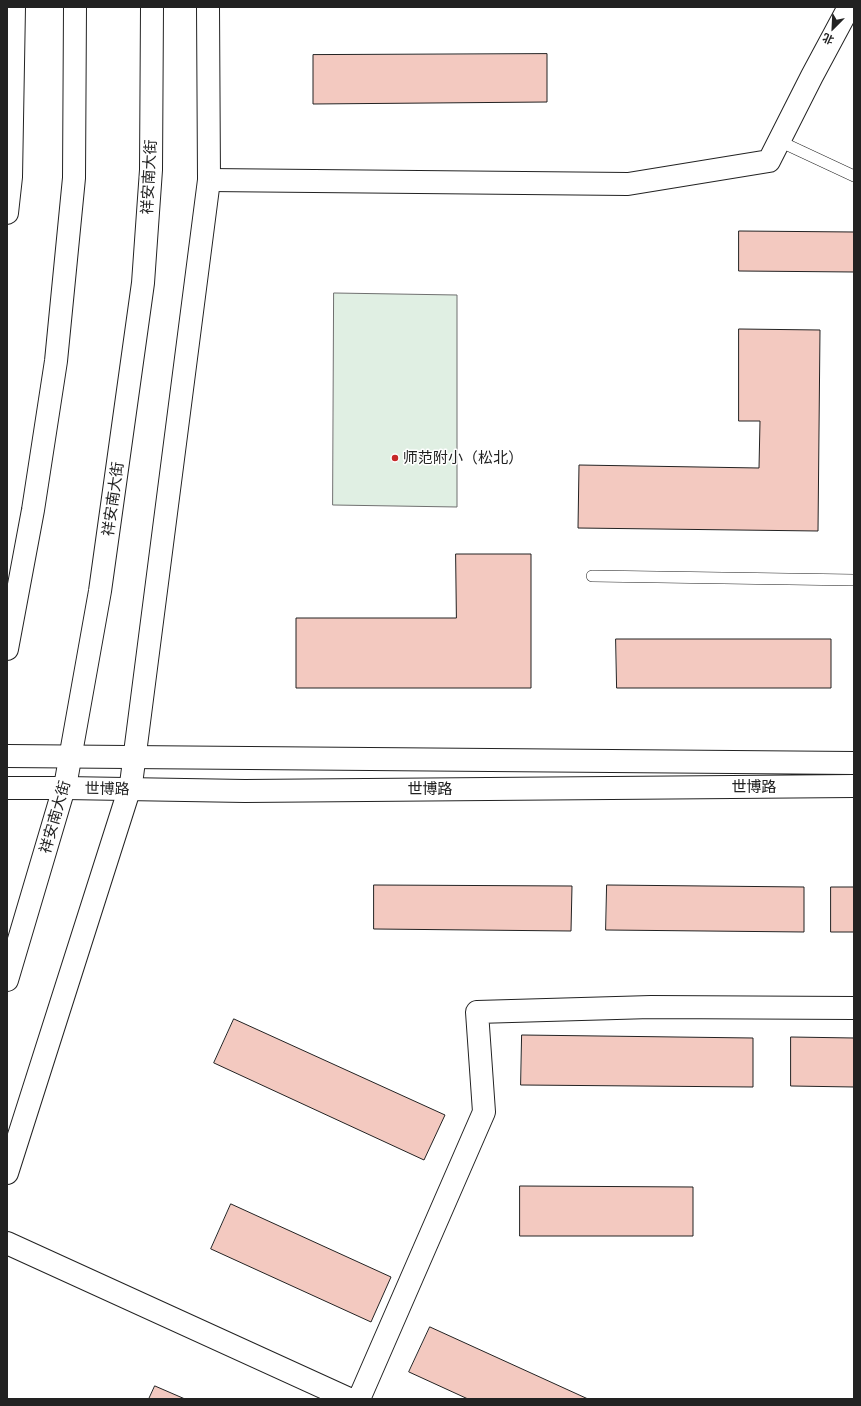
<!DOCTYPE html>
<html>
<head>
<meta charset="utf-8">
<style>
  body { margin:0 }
  #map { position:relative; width:861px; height:1406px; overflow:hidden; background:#fff; font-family:Commissioner,"Noto Sans SC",sans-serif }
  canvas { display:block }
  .frame { position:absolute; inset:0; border:8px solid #222; pointer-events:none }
  .north { position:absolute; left:813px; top:8px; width:40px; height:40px; -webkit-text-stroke:3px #fff; paint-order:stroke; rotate:204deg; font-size:11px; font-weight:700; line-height:16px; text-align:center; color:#222 }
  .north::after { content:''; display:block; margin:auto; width:14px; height:18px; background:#222; clip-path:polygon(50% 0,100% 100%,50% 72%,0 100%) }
</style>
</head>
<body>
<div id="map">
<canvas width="861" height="1406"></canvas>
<div class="frame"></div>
<div class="north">北</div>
</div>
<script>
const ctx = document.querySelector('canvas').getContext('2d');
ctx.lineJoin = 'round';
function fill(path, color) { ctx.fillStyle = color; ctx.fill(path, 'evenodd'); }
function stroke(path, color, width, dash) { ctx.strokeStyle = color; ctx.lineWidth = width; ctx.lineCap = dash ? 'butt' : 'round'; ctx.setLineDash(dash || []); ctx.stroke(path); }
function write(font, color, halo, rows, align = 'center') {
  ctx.font = font + ' Commissioner,"Noto Sans SC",sans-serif'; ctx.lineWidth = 3; ctx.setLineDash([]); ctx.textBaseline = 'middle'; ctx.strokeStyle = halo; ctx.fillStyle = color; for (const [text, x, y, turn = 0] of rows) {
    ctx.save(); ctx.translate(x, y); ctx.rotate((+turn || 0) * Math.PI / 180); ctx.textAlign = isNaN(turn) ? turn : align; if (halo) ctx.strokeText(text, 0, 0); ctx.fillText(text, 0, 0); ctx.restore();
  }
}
const green = new Path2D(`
  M334,293L457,295V507L333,505Z`);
fill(green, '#e0efe3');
stroke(green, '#6f6f6f', 1);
const building = new Path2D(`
  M547,54V102L313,104V55Z
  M739,231L854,232V272L739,271Z
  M739,329L820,330L818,531L578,528L579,465L759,468L760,421H739Z
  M456,554H531V688H296V618H456Z
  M616,639H831V688H617Z
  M374,885L572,886L571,931L374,929Z
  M607,885L804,887V932L606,930Z
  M831,887H854V932H831Z
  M234,1019L445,1115L424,1160L214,1063Z
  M522,1035L753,1038V1087L521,1085Z
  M791,1037L854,1038V1087L791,1086Z
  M520,1186L693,1187V1236H520Z
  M231,1204L391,1277L371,1322L211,1249Z
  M430,1327L588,1399H468L409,1372Z
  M155,1386L185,1399H149Z`);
fill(building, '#f3c9c0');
stroke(building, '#222', 1);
const service = new Path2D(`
  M779,141L854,176
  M592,576L854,580`);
const minor = new Path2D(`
  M209,180L628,184L769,161L812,76L849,7
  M7,1243L349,1399
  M359,1399L484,1112L477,1012L651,1007L854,1008`);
const secondary = new Path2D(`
  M7,756L854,763
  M7,788H65L245,791L854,786`);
const trunk = new Path2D(`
  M7,213L11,177L14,7
  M7,649L33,510L56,361L74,178L75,7
  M7,980L66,781L100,591L143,283L151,170L152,7
  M7,1173L131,784L209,180L208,7`);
stroke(service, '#222', 12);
stroke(minor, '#222', 24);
stroke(secondary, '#222', 24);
stroke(trunk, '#222', 24);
stroke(service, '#fff', 11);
stroke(minor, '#fff', 22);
stroke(secondary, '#fff', 22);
stroke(trunk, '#fff', 22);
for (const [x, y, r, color] of [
  [395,458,4,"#c62828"]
]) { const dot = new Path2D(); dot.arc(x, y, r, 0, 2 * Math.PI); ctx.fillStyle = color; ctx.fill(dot); stroke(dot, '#fff', 1.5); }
write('15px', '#222', '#fff', [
  ["祥安南大街",149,177,-87],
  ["祥安南大街",113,499,-82],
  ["世博路",754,787],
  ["世博路",107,789,1],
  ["世博路",430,789],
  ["祥安南大街",55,817,-74]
]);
write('15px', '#222', '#fff', [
  ["师范附小（松北）",403,458]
], 'left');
</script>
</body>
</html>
